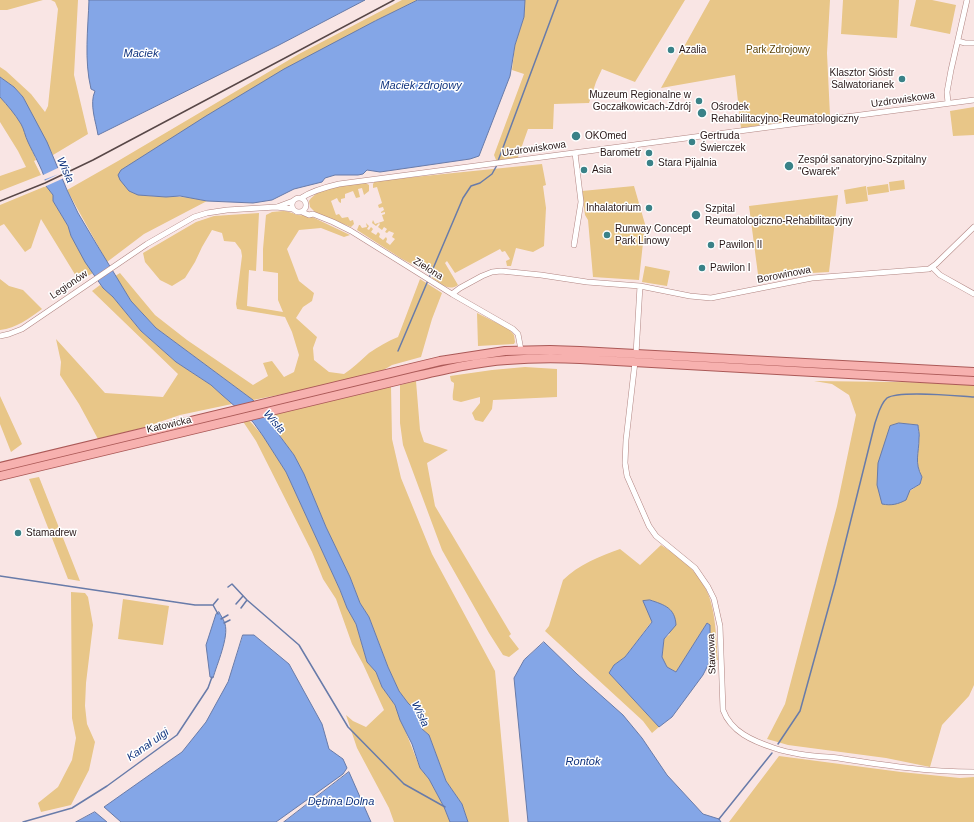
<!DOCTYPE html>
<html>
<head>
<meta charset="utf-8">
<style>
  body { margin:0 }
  canvas { display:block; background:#f9e5e4 }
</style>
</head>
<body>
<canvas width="974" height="822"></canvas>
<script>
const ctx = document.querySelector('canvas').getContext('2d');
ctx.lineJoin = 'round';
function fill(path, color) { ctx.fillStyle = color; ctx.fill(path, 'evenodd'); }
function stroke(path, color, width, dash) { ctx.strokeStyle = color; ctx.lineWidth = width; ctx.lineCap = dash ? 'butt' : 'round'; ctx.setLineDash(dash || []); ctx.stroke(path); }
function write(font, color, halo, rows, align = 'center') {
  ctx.font = font + ' Arial,sans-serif'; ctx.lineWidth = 3; ctx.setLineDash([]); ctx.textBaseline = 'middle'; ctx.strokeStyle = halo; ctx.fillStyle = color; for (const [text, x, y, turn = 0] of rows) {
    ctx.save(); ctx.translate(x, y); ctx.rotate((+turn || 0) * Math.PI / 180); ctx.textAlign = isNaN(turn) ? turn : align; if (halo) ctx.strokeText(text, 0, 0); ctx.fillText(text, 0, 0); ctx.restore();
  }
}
fill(new Path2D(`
  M0,0H43L7,10H0Z
  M51,0H78L74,75L88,134L53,155L23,97L14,87L0,77V67L6,71L31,94L45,112L48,106L58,9L55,2Z
  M402,0H418L375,21L121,170L129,191C145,198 162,196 179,197C188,197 198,199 207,201L144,234L107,262L67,190L118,161L299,54Z
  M525,0H685L635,82L602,69L596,82L589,103L554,104L553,129H528L517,160L505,161L496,160L494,155L524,74L512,70L515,45L524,17Z
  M710,0H830L827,53L830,116L741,128L735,75L661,88Z
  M843,0H899L897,38L841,34Z
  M916,0H932L956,5L950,34L910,26Z
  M0,97L13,112L22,125L36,160L34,161L41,175L0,191V176L26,167L18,151L0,122Z
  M974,107V135L953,136L950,111Z
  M542,164L546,185L543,186L546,208L544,246L533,252L516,248L511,266H507L506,261L510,259L505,251L502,252L500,249L455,273L447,261L445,263L458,285C448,292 441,283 432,278L435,269L425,271L402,259L357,230L359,225H360L362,228L367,227L366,223L369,226L367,229L369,230L371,227L373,229L371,232L376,235L378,232L380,234L379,237L383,240L386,237L387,239L386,242L390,245L395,239L392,237L394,233L389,231L387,233L385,232L387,229L384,227L382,230L378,227L380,224L379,223L376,226L372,223L373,220L375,224L384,221L382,215L385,214V212L381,213V212L384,210L383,207L379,208L378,205L382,203L377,187L373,188V184L375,181Z
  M904,180L905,189L890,191L889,182Z
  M364,182L369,185V191L364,195L362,188L358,189L360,197L356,198L353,191L345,194V198L341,199V203L339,202L337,198L331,201L336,215L339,214L342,218L348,217L350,221L353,220L354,224L351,227L316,213L310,207L309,201C319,186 348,184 364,182Z
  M888,184L889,192L868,195L867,187Z
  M46,186L53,195V201L68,226L71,236L93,273L79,281L41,219L31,248L25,252L4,224L0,226V205Z
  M634,186L645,224L639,280L593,277L588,220L585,215L582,191Z
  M866,186L868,201L846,204L844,190Z
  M838,195L829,272L794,274L759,282L749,206Z
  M272,212C277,212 284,210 289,212C296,214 299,217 306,214L350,235L344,237L321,228L299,230L287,249L299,281L314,293L312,301L303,307L296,318L317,337L313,348L314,360L329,372L344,374C353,368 361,360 369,353C378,347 388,341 398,337L420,279L442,293L432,319L421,357L392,365L380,372L338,383L253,400L156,328L131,301L115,276L120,273L155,315L187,340L253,385L268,376L263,363L272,361L284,377L294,372L299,355L292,332L285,317L237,309L236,304L242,256L241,250L235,242L224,241L222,233L212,230L202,247L195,262L185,278L172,286L160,280L145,262L143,253L196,222L214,216L259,213L256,271L249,270L247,306L283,312L278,300V273L263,271V249L266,215Z
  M645,266L670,271L667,286L642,282Z
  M0,279L9,286L23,290L42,309C28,319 17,328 0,330Z
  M100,285L113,297L141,331L176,362L211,385L232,404L180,415L142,428L98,439L79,404L60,375L61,362L56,339L105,393L163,397L178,374L92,291Z
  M477,313L509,329L514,335L515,342L514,344L478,346Z
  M525,367L557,369V397L493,400L492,409L483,422L475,420L472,413L480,403V397L461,402L453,400C452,393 454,390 454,383L451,381L450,376L492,370Z
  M416,381L420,430L424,442L448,450L427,463L435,506L511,634L509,636L519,649L509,657L503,655L489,633L442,550L403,445L400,423V385Z
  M814,381L974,383V685L969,696L942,725L930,767L886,758L788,745L767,739L785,704L837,506L856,415L849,395L832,384ZM899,423L918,425C918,430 920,434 919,439C919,454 914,462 922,477L920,484L910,491Z
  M391,386L392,439L401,478L432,554L495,671L509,822H468L462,804L446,781L429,735L422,729L415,710L408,703L399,691L388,667L369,617L360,603L350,577L326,527L304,474L294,455L265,415Z
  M0,396L22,444L11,452L0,424Z
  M248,419L263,436L286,472L340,590L347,608L356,624L367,662L376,672L382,687L395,705L420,768L429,779L444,807L450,822H394L389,808L357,748L346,715L353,721L366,727L384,710L363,664L352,644L336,599L323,579L312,552L256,441L242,420Z
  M39,477L80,581L68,579L29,479Z
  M661,545C714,579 714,601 718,660L710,661V625L707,623L676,672L667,667L662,658L664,639L670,634L652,621L625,657L614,665L609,673L659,727L652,733L643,721L545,631L549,626L563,580C578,565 600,556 620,549L640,565Z
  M71,592L85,593L88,597L93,625L86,683L85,706L87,724L95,742L89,770L71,805L41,812L38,803L58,787L72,760L76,738L72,718Z
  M123,599L169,606L163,645L118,639Z
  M779,756L901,772L960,778L974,777V822H729Z`), '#e8c688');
const water = new Path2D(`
  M89,0H365L279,45L98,135C96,122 89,104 95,91L91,89C84,60 88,29 89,0Z
  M418,0H525L524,17L515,45L510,76L479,156L470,159L394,170L380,172L367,170L363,174L358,175H335L325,178L322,182L294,189L272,200L253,203L207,201L180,196L166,197L138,195L129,191L120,180L118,175L121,170L206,116L284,69L375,21Z
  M0,77L14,87L23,97L47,142L67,190L78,213L97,245L131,301L156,328L253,400L294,455L304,474L326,527L350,577L360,603L369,617L388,667L399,691L408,703L415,710L422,729L429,735L446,781L462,804L468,822H450L444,807L429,779L420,768L412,744L400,720L395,705L382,687L376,672L367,662L356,624L347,608L340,590L286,472L263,436L253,422L222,395L211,385L176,362L141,331L113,297L103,288L85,262L71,236L68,226L53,201V195L46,186C47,177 32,151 28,142C25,136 24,129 21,124C15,114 8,106 0,97Z
  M899,423L918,425C918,429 920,434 919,438C919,454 914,462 922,477L920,484L910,490L906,500C898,504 892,506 882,504L877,485L878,463L890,426Z
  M650,600C665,605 675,608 676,625L664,639L662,657L667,667L676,672L707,623L710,625V661L703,675L672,717L659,727L609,673L614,665L625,657L652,622L643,601Z
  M219,612C221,616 224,620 225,624C229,637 217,664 213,678L210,677L206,645L216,614Z
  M243,635H254L289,664L322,724L329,749L343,759L347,768L343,774L276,822H121L104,807L182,752L206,722L228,682Z
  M544,642L577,674L623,715L642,738L667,775L703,814L719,819L721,822H528L514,678L524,660Z
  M349,772L371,822H284Z
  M95,812L107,822H76Z`);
fill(water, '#84a6e7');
stroke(water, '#687ba9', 1);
fill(new Path2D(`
  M60,167L64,178L44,187V181L59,174L43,180L41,176Z`), '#f9e5e4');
stroke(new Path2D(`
  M498,161L558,0
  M398,351L463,198L471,186L480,183L492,174L497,165
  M0,576L195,605H212
  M228,587L232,584L247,600L299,645L348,727L404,784L445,807
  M236,604L243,596
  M213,605L218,614
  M213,605L218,599
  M241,608L247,600
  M221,619L228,615
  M224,623L230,620
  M778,744L800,711L835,584L875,423C878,415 880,404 887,398C899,390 957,396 974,397
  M719,819L772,753
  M23,822L72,808L107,786L177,735L208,688L212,677`), '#687ba9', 1.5);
const street = new Path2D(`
  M958,41L965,43H974
  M948,103L947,92L951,70L967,0
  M292 205a7 7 0 1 1 14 0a7 7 0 1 1-14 0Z
  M301,198C312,191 326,187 339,184L974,100
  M277,207L293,201
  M302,212L309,215L313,214L333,222L351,231L452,294L513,329L518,334L521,350
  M574,245L581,202L575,153
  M932,267L940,275L974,294
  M452,294L460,288L482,276L492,272L501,271L541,275L587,282L640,286L690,296L711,298L812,278L929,269L936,264L974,227
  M0,336L9,334L22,329L147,244L194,217L207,213L227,210L276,207L293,209
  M636,354L640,286
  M635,362L626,440L625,463L627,476L649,526L656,536L695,568L708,587L714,599L720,626L723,710C731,732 753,741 774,748C794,755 817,756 838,758C883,765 928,772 974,772`);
const primary = new Path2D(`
  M0,467L440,361L505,351L550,350L580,351L974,372
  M0,476L417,376C447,369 477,362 507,360C532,358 556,358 580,359L974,381`);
stroke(street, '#b18582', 6);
stroke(primary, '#ab5957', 10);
stroke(street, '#fff', 5);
stroke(primary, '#f7b1af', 8);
stroke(new Path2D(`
  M0,201L45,183L93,160L394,0`), '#584747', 1.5);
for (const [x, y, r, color] of [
  [671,50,4,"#3a8288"],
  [902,79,4,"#3a8288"],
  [699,101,4,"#3a8288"],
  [702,113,5,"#3a8288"],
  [576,136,5,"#3a8288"],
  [692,142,4,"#3a8288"],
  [649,153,4,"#3a8288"],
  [650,163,4,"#3a8288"],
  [789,166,5,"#3a8288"],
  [584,170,4,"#3a8288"],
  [649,208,4,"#3a8288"],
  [696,215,5,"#3a8288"],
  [607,235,4,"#3a8288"],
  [711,245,4,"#3a8288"],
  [702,268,4,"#3a8288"],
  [18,533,4,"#3a8288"]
]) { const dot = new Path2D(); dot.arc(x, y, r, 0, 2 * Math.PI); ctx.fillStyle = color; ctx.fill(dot); stroke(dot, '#fff', 1.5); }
write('10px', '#281717', '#fff', [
  ["Azalia",679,50],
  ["Klasztor Sióstr",894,73,"right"],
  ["Salwatorianek",894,85,"right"],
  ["Muzeum Regionalne w",691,95,"right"],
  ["Goczałkowicach-Zdrój",691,107,"right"],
  ["Ośrodek",711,107],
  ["Rehabilitacyjno-Reumatologiczny",711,119],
  ["OKOmed",585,136],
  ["Gertruda",700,136],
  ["Świerczek",700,148],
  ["Barometr",641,153,"right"],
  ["Zespół sanatoryjno-Szpitalny",798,160],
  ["\"Gwarek\"",798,172],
  ["Stara Pijalnia",658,163],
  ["Asia",592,170],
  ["Inhalatorium",641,208,"right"],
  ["Szpital",705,209],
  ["Reumatologiczno-Rehabilitacyjny",705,221],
  ["Runway Concept",615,229],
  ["Park Linowy",615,241],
  ["Pawilon II",719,245],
  ["Pawilon I",710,268],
  ["Stamadrew",26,533]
], 'left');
write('10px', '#5e4408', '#fff', [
  ["Park Zdrojowy",778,50]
]);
write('10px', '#281717', '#fff', [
  ["Uzdrowiskowa",903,100,-8],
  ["Uzdrowiskowa",534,149,-8],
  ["Zielona",428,269,32],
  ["Borowinowa",784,275,-11],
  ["Legionów",69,285,-34],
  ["Katowicka",169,425,-13],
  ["Stawowa",712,654,-92]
]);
write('italic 11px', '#12357f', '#fff', [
  ["Maciek",141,54],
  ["Maciek zdrojowy",421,86],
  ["Wisła",65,170,66],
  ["Wisła",274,422,49],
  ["Wisła",420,714,65],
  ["Kanał ulgi",148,745,-35],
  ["Rontok",583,762],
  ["Dębina Dolna",341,802]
]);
</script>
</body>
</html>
